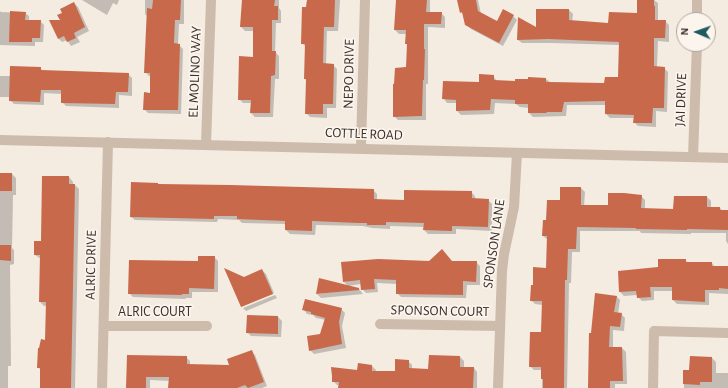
<!DOCTYPE html>
<html>
<head>
<meta charset="utf-8">
<style>
  body { margin:0 }
  #map { position:relative; width:728px; height:388px; overflow:hidden; background:#f4ebe1; font-family:"Alegreya Sans",sans-serif }
  canvas { display:block }
  .north { position:absolute; left:676px; top:12px; width:40px; height:40px; box-sizing:border-box; background:#fbf5ee; border:1px solid #aea6a0; border-radius:50%; rotate:272deg; font-size:11px; font-weight:700; line-height:16px; text-align:center; color:#3b302b }
  .north::after { content:''; display:block; margin:auto; width:14px; height:18px; background:#1f5a5e; clip-path:polygon(50% 0,100% 100%,50% 72%,0 100%) }
</style>
</head>
<body>
<div id="map">
<canvas width="728" height="388"></canvas>
<div class="north">N</div>
</div>
<script>
const ctx = document.querySelector('canvas').getContext('2d');
ctx.lineJoin = 'round';
function fill(path, color) { ctx.fillStyle = color; ctx.fill(path, 'evenodd'); }
function stroke(path, color, width, dash) { ctx.strokeStyle = color; ctx.lineWidth = width; ctx.lineCap = dash ? 'butt' : 'round'; ctx.setLineDash(dash || []); ctx.stroke(path); }
function write(font, color, halo, rows, align = 'center') {
  ctx.font = font + ' "Alegreya Sans",sans-serif'; ctx.lineWidth = 3.5; ctx.setLineDash([]); ctx.textBaseline = 'middle'; ctx.strokeStyle = halo; ctx.fillStyle = color; for (const [text, x, y, turn = 0] of rows) {
    ctx.save(); ctx.translate(x, y); ctx.rotate((+turn || 0) * Math.PI / 180); ctx.textAlign = isNaN(turn) ? turn : align; if (halo) ctx.strokeText(text, 0, 0); ctx.fillText(text, 0, 0); ctx.restore();
  }
}
fill(new Path2D(`
  M82,0H119L117,5L113,3L107,15Z
  M145,0H184V24H179L178,44L183,49L181,114L148,113L144,109L151,94V76H149L145,72L147,16L145,14Z
  M243,0H279V8L281,11V23H276L275,52L279,56V79H275L273,117H255L251,113L252,103H243L239,99L254,58V31H245L241,27Z
  M307,0H340L338,31H327L326,64L333,65L337,69L336,108H327V118L310,117L306,113L307,81L305,79L306,47L302,43Z
  M397,0H430V13H441L445,17V28L428,27V84H426V120H398L394,116L395,85L407,68L408,45L406,44L407,34H399L395,30Z
  M458,0H478L481,14L497,22L513,16L517,20L503,46L471,29L466,24L464,15L461,12Z
  M638,0H654L658,3V21H665L669,25V42L658,41L657,67L664,68L668,72L667,112L656,111V127L638,126L634,122V118H610L606,114V105H567L566,116L533,117L529,113V108L520,107L516,104L495,103L494,114L461,115L457,111V103H447L444,99L493,76L497,81L516,82L546,79L550,82L605,84L619,78L620,45L552,43H522L518,40L569,10L573,14L572,22L609,24L638,14Z
  M74,3L78,7L89,31L77,37L80,42L71,46L67,40L62,42L58,38L63,13Z
  M0,11L1,12L25,13L29,16V21H40L44,25L43,42H35V46L0,45Z
  M40,68L44,72L128,74L132,78V96L119,95V108L66,106L62,102V94L44,93V105L14,104L10,100V97H0V76H10Z
  M0,174H12L16,178V195H13L12,248L14,250V264L10,265L11,366H8V388H0Z
  M69,177L73,182V185H75L79,189L75,388H41V370L38,367L46,341L47,306H44L40,302L41,259L35,255Z
  M159,185L373,190L377,194V200L405,201L471,192L475,196V199L488,200L492,204V231L456,229V234H428L424,230L425,227L390,226V229L372,228L363,226L316,225L315,235L290,234L286,230V224L242,223L239,220L218,219L217,222L135,220L131,217Z
  M581,188L585,192L584,206H609L641,196L645,200V209L674,210L707,197L711,201V208H720L723,211H728V244L726,241V233H691V234L641,233L640,231H580V252H572L571,283H569L567,388H542V370H534L530,366L542,333L543,305L535,304L531,300L547,269L548,240L543,236L547,221L561,201Z
  M214,257L218,261V292H192V298H186L185,299L133,297L129,293L199,262Z
  M685,260L688,263H712L715,267H728V294L709,293V305L677,304L673,300V291H654V300L642,301L638,297L637,295L624,296L620,292L659,268Z
  M429,262H476L480,266V285H467L466,298L401,297L397,293V284L377,283L378,292L366,293L362,289L361,284L348,286L344,282Z
  M226,270L244,278L262,270L266,274L274,293L243,306V307Z
  M359,289L363,294L321,298L317,294Z
  M275,295L277,298L246,311L243,308Z
  M616,296L620,300L618,314H621L625,318L624,331L613,330V348H622L626,352L627,384H615V388H589L591,334Z
  M341,309L345,313L342,326L346,348L314,354L310,350L321,335L326,320L316,318L313,315L307,314L304,310Z
  M278,317L282,321L281,337L251,336L247,332Z
  M251,351L255,355L267,386L262,388H169L170,381L150,380V388H127L128,356L186,357L190,361V365L230,366Z
  M460,357L464,361V368H474L477,372V388H339V385H337L333,381L372,366L376,370V372H396L408,361L412,365V370H429Z
  M712,358L716,362V373H728V388H684V371H690Z`), '#0003');
fill(new Path2D(`
  M153,0H181L180,20H175L174,43L180,44L178,110H143L144,92L150,93V73H144L147,8L152,9Z
  M242,0H275L274,6H278V20H272V51H276L275,75L271,76L270,113H250L251,100H238L239,56L253,57V27H240Z
  M307,0H335L334,27H324L323,63L334,64L333,104H323V114H305L306,79H304L305,44H301L302,7H306Z
  M396,0H427L426,12H442L441,24H424V49H425L424,80H423L422,116L393,117V84H394L395,68L406,67L407,44H405L406,30H394Z
  M457,0H476L478,11L497,21L503,9L514,15L499,43L465,25L462,12L460,13Z
  M637,0H654V6H655V20H666L665,38H654V66L665,67L664,108H653L652,123H633L634,115L605,114V101L564,102L562,112H547L546,113H528V104H515V100L491,99L490,110L456,111V100L442,99L443,81L479,82V74L494,75V80L515,81V79H528V77L546,78V82L604,83L605,77H618L619,42L548,39L517,40L518,17L536,27V9H569V20L608,23L609,12L637,13Z
  M74,2L85,27L74,33L76,38L67,42L64,36L58,39L49,20H60L57,15L62,13L60,9Z
  M10,11L26,12L25,20H41L40,38H32V42H9Z
  M10,66L41,67V70L129,73L128,92H116L115,104L61,103V90H41L40,102L9,101Z
  M0,173H12V191H0Z
  M42,176H69V184H75L71,388H40V368H37L38,348H39L41,339L45,340L46,302H39L40,255H34V241H41Z
  M131,182L158,183V184L230,185L374,189V199L404,200V190L472,191V198L489,199L488,227L452,226V231L423,230L424,223L386,222V225H367V223H358L312,221V231L285,230V221L237,219V216H214V219L130,217Z
  M560,187H581V205H608V193H624L642,195L641,208L673,209L674,196H707V207H720V210H728V230L687,229V230L636,229V228L577,227L576,249H568L567,280H565L564,388H543V379H541V367H529L530,332H541L542,301H530L531,285H533V267L546,268L547,236H542L543,220H546L547,200H560Z
  M0,245H11V261L0,260Z
  M442,249L452,261H477L476,282L463,281V295L396,294V280L374,279L375,289L361,290L360,280L343,282L341,262L378,259L429,261Z
  M198,256H215L214,289L189,288V294H182V295L128,294L129,260L198,261Z
  M658,259H686V262H712V266H728V289L719,288V290H705V302L672,300V287H650L651,297L637,298L636,291L619,292L618,271L658,267Z
  M224,268L244,277L262,269L273,294L241,307Z
  M319,278L359,288V290L316,294Z
  M595,293L617,296L614,312L622,313L620,327L610,326L609,347H622L623,381H610V388H588L589,333H591Z
  M305,299L342,308L339,322L342,344L309,351L307,336L320,334L325,318L311,314V312L302,310Z
  M247,315L278,316V334L246,333Z
  M252,350L264,382L248,388L245,385L237,388H168L169,377H146V388H126L127,355L187,356V364L229,365L227,359Z
  M429,355L460,356V367H474L473,388H338L339,382H332V376L331,367L357,370L358,363L372,365V371H395V359L409,360V368L428,369Z
  M690,356L712,357V382H700V385L683,384V370H689Z`), '#c8694b');
stroke(new Path2D(`
  M697,0V20
  M206,144L211,0
  M361,148L365,0
  M693,157L697,44
  M380,324L500,326
  M104,326H207
  M102,388L108,142
  M498,388L502,271L504,254L514,207L517,153
  M653,388L654,331L728,333`), '#cdbbac', 10);
stroke(new Path2D(`
  M0,140L728,158`), '#cdbbac', 10);
write('14px', '#3b302b', '#fbf5ee', [
  ["EL MOLINO WAY",195,72,-88],
  ["NEPO DRIVE",349,74,-89],
  ["JAI DRIVE",681,100,-88],
  ["COTTLE ROAD",364,134,2],
  ["SPONSON LANE",494,244,-82],
  ["ALRIC DRIVE",91,265,-89],
  ["SPONSON COURT",440,311,1],
  ["ALRIC COURT",155,312]
]);
</script>
</body>
</html>
